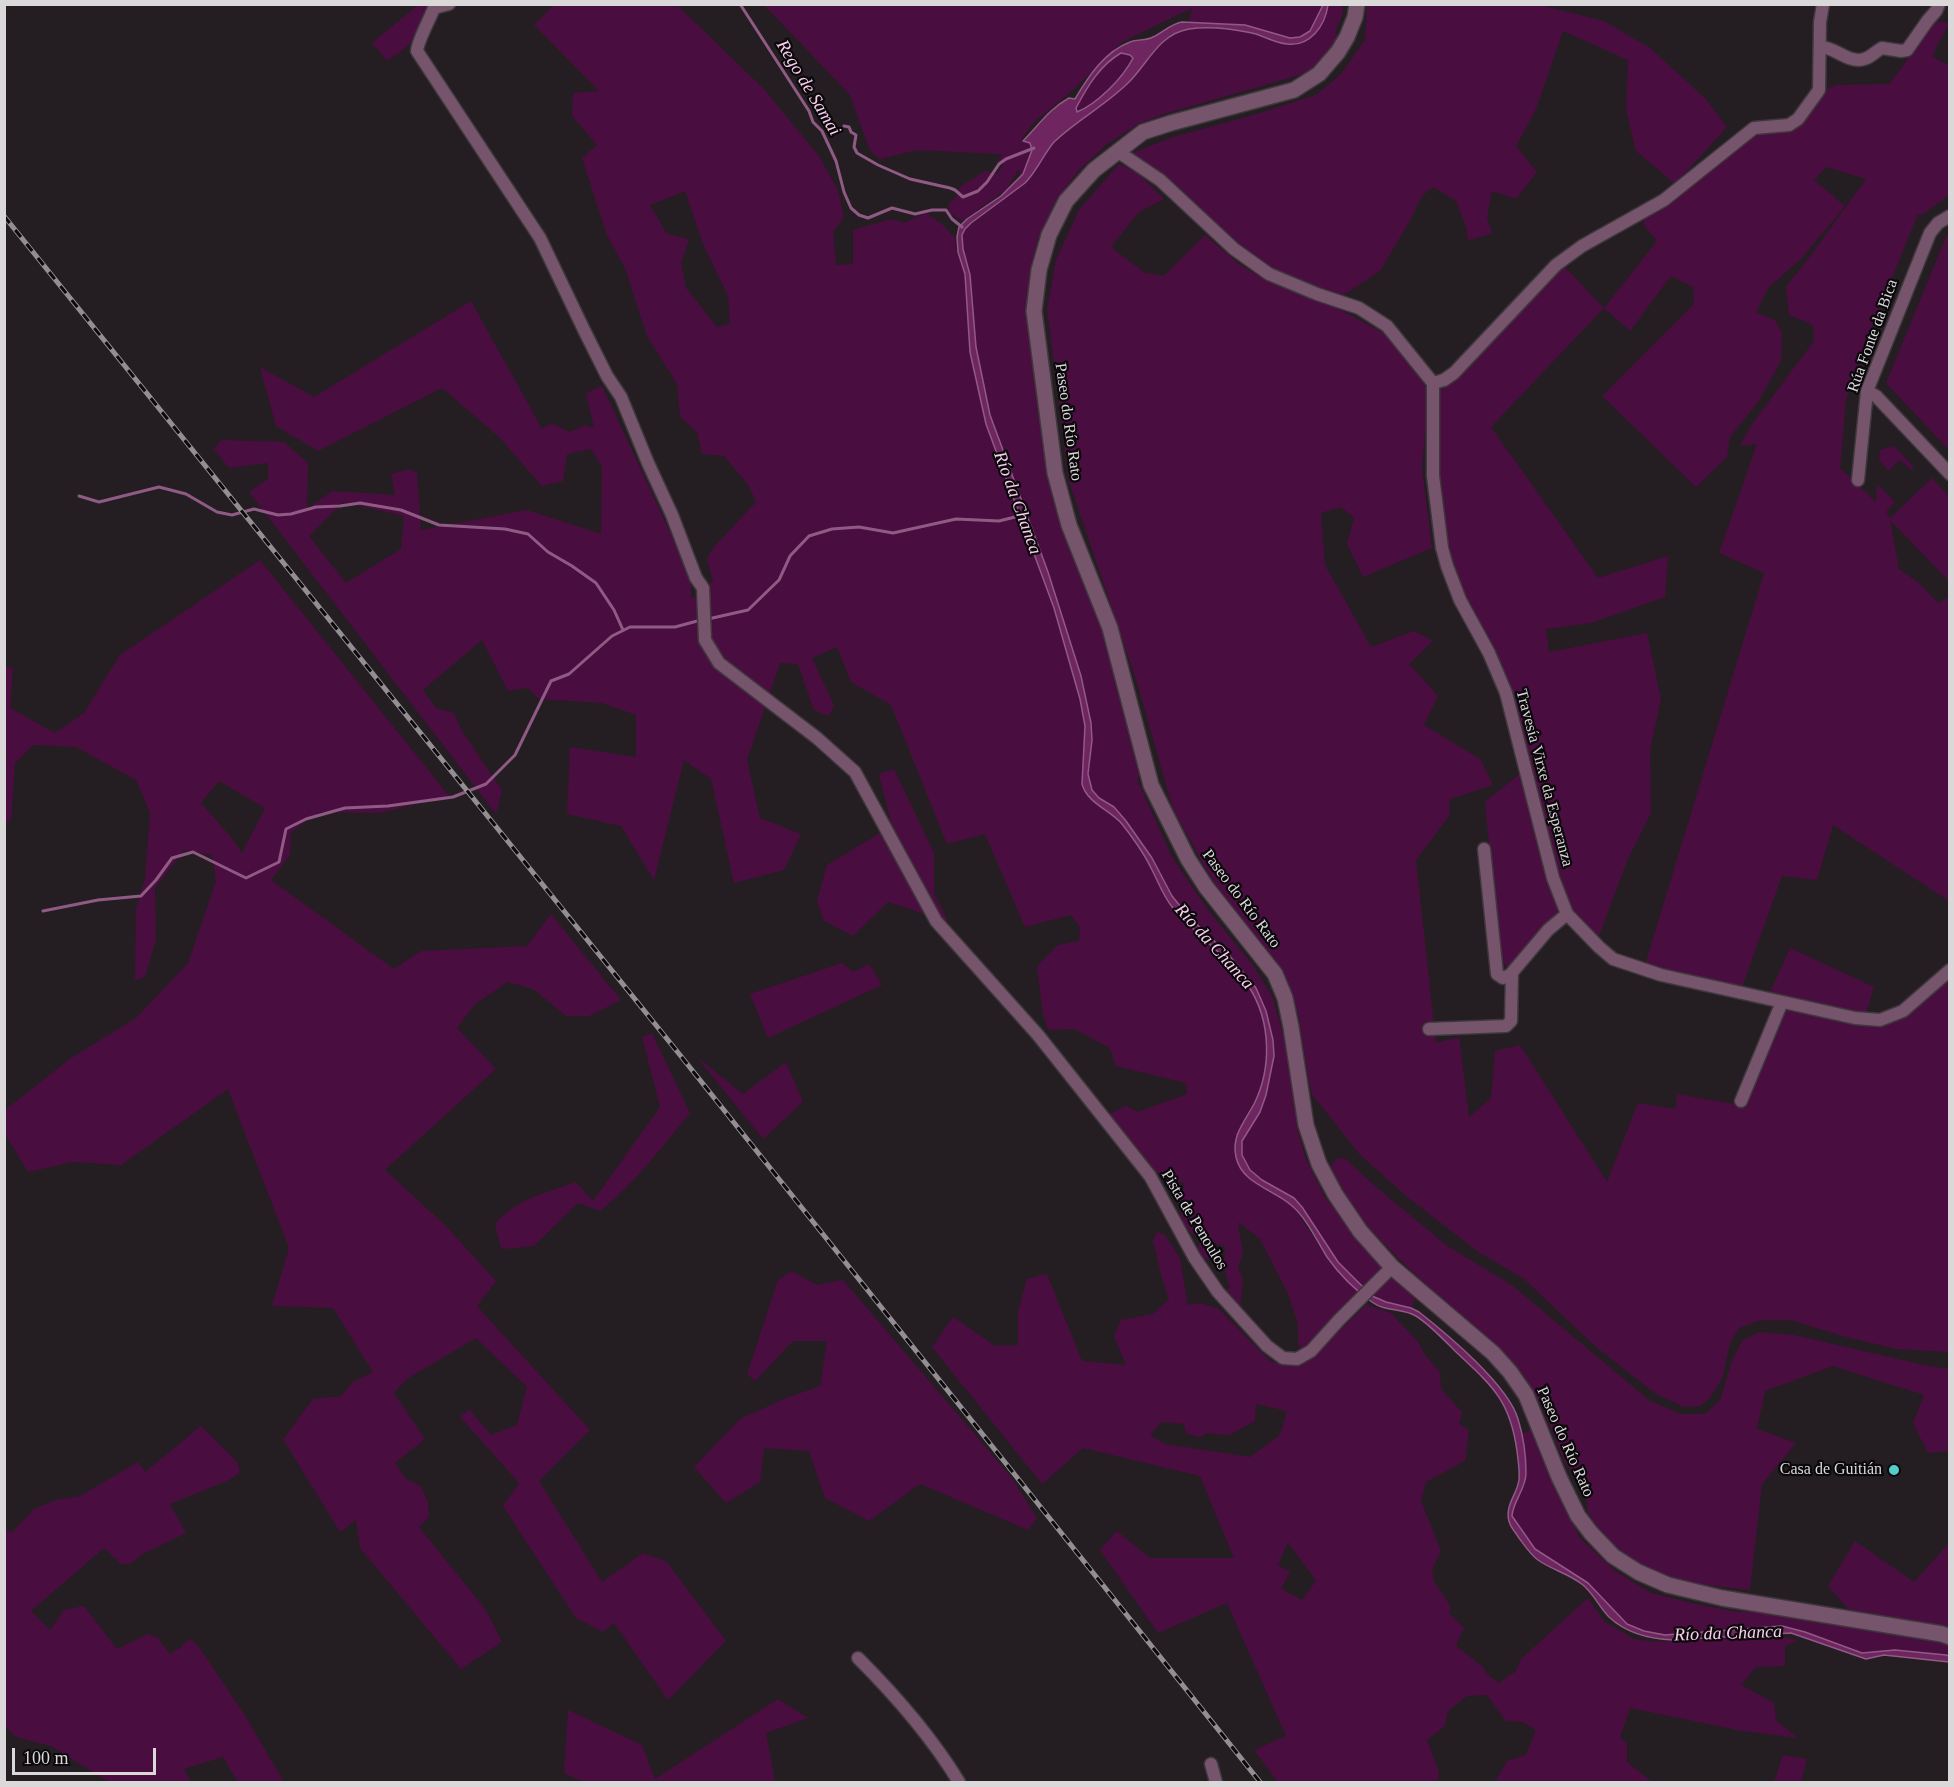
<!DOCTYPE html>
<html>
<head>
<meta charset="utf-8">
<style>
  body { margin:0 }
  #map { position:relative; width:1954px; height:1787px; overflow:hidden; background:#241e22; font-family:"Times New Roman",serif }
  canvas { display:block }
  .frame { position:absolute; inset:0; border:6px solid #dbd8da; pointer-events:none }
  .scale { position:absolute; left:12px; top:1748px; width:144px; height:27px; box-sizing:border-box; border:3px solid #dbd8da; border-top:0; padding-left:8px; font-size:18px; line-height:21px; white-space:nowrap; color:#dbd8da; -webkit-text-stroke:4px #0b090b; paint-order:stroke }
</style>
</head>
<body>
<div id="map">
<canvas width="1954" height="1787"></canvas>
<div class="frame"></div>
<div class="scale">100 m</div>
</div>
<script>
const ctx = document.querySelector('canvas').getContext('2d');
ctx.lineJoin = 'round';
function fill(path, color) { ctx.fillStyle = color; ctx.fill(path, 'evenodd'); }
function stroke(path, color, width, dash) { ctx.strokeStyle = color; ctx.lineWidth = width; ctx.lineCap = dash ? 'butt' : 'round'; ctx.setLineDash(dash || []); ctx.stroke(path); }
function write(font, color, halo, rows, align = 'center') {
  ctx.font = font + ' "Times New Roman",serif'; ctx.lineWidth = 4.5; ctx.setLineDash([]); ctx.textBaseline = 'middle'; ctx.strokeStyle = halo; ctx.fillStyle = color; for (const [text, x, y, turn = 0] of rows) {
    ctx.save(); ctx.translate(x, y); ctx.rotate((+turn || 0) * Math.PI / 180); ctx.textAlign = isNaN(turn) ? turn : align; if (halo) ctx.strokeText(text, 0, 0); ctx.fillText(text, 0, 0); ctx.restore();
  }
}
fill(new Path2D(`
  M1367,4L1540,5L1604,21L1650,48L1706,99L1727,127L1675,184L1636,151L1626,110L1628,60L1563,31L1536,109L1516,146L1537,172L1516,199L1492,191L1487,217L1492,234L1468,240L1466,227L1456,201L1433,187L1422,196L1408,224L1380,271L1342,296L1270,267L1233,241L1162,174L1132,153L1173,137L1250,116L1316,95L1341,74L1365,40Z
  M418,5H429C425,32 409,47 387,61L372,43Z
  M554,5H677L763,88L819,156L838,190L844,217L833,232L836,265L853,264V230L891,219L904,223L926,213L942,224L955,238L956,249L965,274L970,352L986,424L1054,608L1080,699L1085,726L1082,784L1101,807L1114,815L1124,826L1185,921L1232,967L1249,987L1261,1008L1267,1043L1266,1063L1263,1082L1253,1104L1242,1122L1235,1144L1255,1183L1273,1192L1293,1206L1328,1259L1342,1276L1360,1292L1304,1353L1298,1344V1324L1289,1296L1260,1239L1238,1222L1243,1253L1238,1267L1243,1279L1240,1309L1225,1291L1230,1288L1224,1267L1225,1247L1211,1242V1259L1202,1260L1197,1250L1201,1240C1174,1223 1180,1210 1184,1183L1160,1176L1109,1114L1126,1106L1138,1112L1187,1094L1186,1083L1116,1066L1110,1048L1074,1029L1048,1030L1043,1014L1037,966L1058,945L1079,941L1080,927L1071,915L1025,927L985,834L947,844L891,705L851,682L837,647L812,658L834,705L829,716L814,710L798,664L780,663L747,760L760,818L801,834L784,870L734,883L711,779L684,760L654,880L621,826L567,814L570,747L636,757V715L602,703L539,699L528,688L508,691L482,640L423,690L436,708L454,713L462,731L502,790L496,814L249,492L268,479V463L229,468L214,449L221,440L284,442L308,463L307,509L332,491L395,495L391,474L410,469L417,473L421,530L527,510L601,534L602,467L591,449L567,454L563,481L542,486L499,437L442,388L318,451L276,426L260,367L314,397L471,301L542,429L551,423L569,432L586,425L594,428L586,393L602,386L691,577V599L713,581L707,559L712,549L756,502L749,486L724,456L702,454L697,432L680,417L677,384L647,336L625,268L607,235L582,158L597,145L572,116L573,93L599,91L534,25ZM685,191L703,244L728,296L730,324L717,327L686,288L681,263L689,239L667,234L650,205ZM343,502L404,516L401,549L346,583L309,536Z
  M764,5H1323L1310,31L1300,37L1290,38L1245,25L1189,22L1192,8L1122,42L1072,91L1034,122L1022,138V141L1030,143C1033,151 1025,172 1019,179L1020,170H1018L1007,189L962,221L949,212V202L955,199L961,186L985,171L997,174L1004,164L997,161L1003,155L1000,154L917,150L880,159L870,151L850,95Z
  M1328,5H1342L1343,14L1335,32L1340,40L1313,69L1293,77L1167,113L1138,124L1106,145L1078,171L1056,200L1038,239L1031,267L1029,312L1037,381L1109,645L1141,773L1137,779L1172,857L1208,910L1252,964L1273,998L1292,1069L1297,1110V1128L1305,1157L1324,1196L1376,1261L1417,1294L1411,1308L1386,1302L1372,1296L1338,1262L1302,1207L1294,1198L1262,1180L1250,1170L1242,1155V1141L1260,1112L1274,1056L1256,988L1207,933L1189,917L1172,896L1152,858L1126,821L1114,807L1099,798L1092,790L1088,774L1090,755L1087,701L1081,676L1048,572L990,415L976,347L970,275L963,249L962,235L965,229L1025,183C1037,171 1043,155 1054,142L1130,81L1151,54L1168,38L1186,29L1198,28L1244,31L1285,44L1311,39L1319,28L1327,11Z
  M1932,21L1949,23L1932,56L1949,66V195L1922,215L1918,214L1867,339L1846,399L1840,468L1876,502L1877,484L1895,502L1886,512L1890,518L1932,478L1949,496V581L1890,520L1899,569L1919,583L1938,603L1949,597V901L1833,825L1817,880L1782,876L1742,987L1645,965L1764,573L1719,553L1757,444L1740,446L1752,424L1814,341L1813,325L1789,315L1786,287L1811,255L1866,179L1826,167L1814,180L1845,206L1802,258L1768,288L1756,312L1775,320L1782,333L1781,361L1758,402L1730,437L1727,457L1696,487L1602,396L1694,304L1693,287L1671,276L1630,331L1604,308L1491,427L1598,578L1668,556L1665,597L1591,623L1546,629L1549,652L1647,633L1661,699L1650,750L1651,813L1627,861L1599,936L1561,903L1545,821L1512,693L1454,578L1441,525L1438,393L1510,315L1563,265L1604,308L1657,241L1644,225V217L1750,134L1790,129L1805,120L1823,91L1836,85L1889,84C1906,65 1917,41 1932,21Z
  M1142,45L1143,49L1114,86L1095,102L1077,112L1076,108C1088,85 1112,45 1142,45Z
  M1119,164L1138,173L1164,199L1139,212L1111,247L1145,273L1164,276L1205,235L1240,265L1275,285L1335,307L1382,332L1416,371L1428,392L1422,468L1432,548L1363,577L1347,544L1354,518L1341,507L1321,513L1325,565L1371,647L1414,631L1433,641L1409,664L1438,696L1424,725L1480,759L1493,785L1450,799L1449,816L1416,860L1436,1043L1459,1037L1469,1117L1491,1098L1495,1051L1520,1045L1607,1182L1638,1103L1676,1109L1677,1094L1746,1106L1764,1052L1785,1006L1871,1024L1949,977V1352L1897,1349L1842,1336L1791,1320H1761L1739,1328L1730,1343L1722,1379L1709,1399L1700,1406L1684,1407L1656,1394L1596,1347L1523,1278L1480,1253L1411,1200L1361,1156L1311,1093L1298,1013L1277,965L1212,880L1173,809L1138,686L1069,481L1047,309L1056,260L1079,210Z
  M1949,235V450L1886,383L1946,237Z
  M1894,446L1914,467L1911,470L1900,460L1888,471L1879,460L1880,450Z
  M260,560L449,796L379,813L320,812L291,832L290,855L271,880L394,969L421,951L527,946L551,914L621,1000L589,1016H566L533,989L508,982L475,1004L457,1028L496,1069L385,1170L444,1224L496,1281L477,1306L590,1430L539,1481L602,1582L643,1553L667,1562L726,1641L668,1700L614,1623L603,1632L576,1618L503,1506L519,1483L460,1417L469,1409L491,1435L517,1425L527,1387L476,1338L407,1379L394,1393L425,1439L395,1463L405,1478L420,1486L428,1501L429,1517L419,1527L486,1610L502,1642L461,1669L360,1548L356,1520L340,1532L283,1439L313,1399L341,1396L353,1382L373,1372L333,1308L272,1306L289,1248L228,1089L121,1165L73,1162L28,1172L5,1134V1110L71,1058L136,1018L188,963L216,881L212,855L184,850L155,888L156,939L145,977L135,980L136,908L145,879L150,813L136,780L76,747L33,745L15,763L11,819L5,825V666L13,668L10,708L55,733L84,713L120,655ZM219,781L265,808L242,853L231,837L201,803Z
  M894,769L934,853V893L948,921L888,902L853,936L824,921L817,901L827,865L892,826L879,774Z
  M1522,772L1560,909L1555,920L1515,965L1508,967L1500,960L1485,802Z
  M1790,948L1874,987L1865,1016L1769,995Z
  M842,963L853,972L869,964L882,985L768,1038L750,994Z
  M652,1033L690,1113C662,1147 635,1183 600,1211L578,1203L534,1246L505,1249L501,1248L495,1224C515,1199 547,1193 576,1182L593,1201L660,1107L642,1037Z
  M697,1057L743,1094L786,1062L803,1102L763,1139Z
  M1338,1158L1346,1159L1375,1186L1446,1245L1513,1286L1650,1401L1681,1414H1705L1720,1400L1732,1361L1742,1341L1759,1332L1794,1335L1924,1365L1949,1369V1451L1928,1453L1913,1423L1924,1395L1833,1366L1765,1391L1757,1429L1796,1443L1762,1484L1750,1590L1687,1583L1640,1564L1609,1544L1588,1513L1585,1485L1565,1463L1541,1404L1524,1375L1400,1260L1359,1218L1330,1166Z
  M1157,1232L1165,1235L1180,1258L1188,1305L1200,1303L1219,1309L1270,1361L1287,1365L1308,1361L1366,1305L1391,1313L1419,1343L1424,1354L1440,1372L1441,1389L1462,1412L1459,1423L1469,1431L1465,1461L1426,1482L1421,1501L1441,1551L1432,1569L1434,1581L1451,1607L1449,1613L1464,1628L1456,1646L1482,1666L1488,1675L1499,1683L1516,1671L1521,1659L1588,1598L1604,1621L1634,1639L1657,1642L1771,1635L1798,1640L1785,1646V1666L1756,1667L1741,1685L1774,1703L1776,1720L1798,1738L1743,1731L1630,1708L1620,1737L1627,1744V1762L1652,1782H1495L1507,1761L1526,1755L1536,1730L1523,1722L1506,1721L1487,1695L1467,1696L1448,1711L1445,1726L1427,1740L1439,1772L1438,1782H1278L1254,1750L1286,1736L1227,1603L1158,1633L1100,1550L1117,1531L1150,1558H1234L1200,1476L1083,1448L1042,1484L932,1347L953,1317L995,1346L1018,1345V1311L1027,1279L1047,1274L1082,1361L1126,1365L1114,1337L1121,1320L1153,1314L1169,1299L1163,1282L1153,1241ZM1256,1404L1287,1411L1280,1435L1250,1457L1165,1444L1150,1435L1161,1422L1184,1424L1186,1433L1200,1438L1206,1433L1229,1435L1255,1421ZM1288,1542L1316,1581L1302,1600L1281,1589L1290,1572L1278,1565Z
  M792,1271L817,1285L843,1280L1012,1478L1037,1518L1028,1530L920,1484L869,1521L825,1498L809,1451L764,1448L760,1482L726,1503L694,1467L740,1419L784,1399L820,1386L827,1341H793L755,1381L747,1374L778,1280Z
  M201,1426L237,1462L240,1472L229,1480L170,1504L186,1533L141,1555L130,1564H121L104,1548L31,1611L50,1630L64,1610L84,1606L117,1649L148,1634L158,1638L170,1654L181,1647L186,1641L191,1640L197,1644L244,1714L284,1782H238L223,1757L184,1769L191,1782H109L51,1746L16,1737L5,1726V1527L11,1533L34,1509L56,1500L80,1496L138,1462L145,1472Z
  M1534,1429L1560,1497L1580,1538L1615,1571L1651,1593L1696,1604L1737,1612L1762,1611L1912,1636L1949,1645V1656L1895,1650L1862,1653L1791,1628L1782,1626L1665,1635L1644,1631L1627,1624L1588,1583L1535,1549L1512,1516C1513,1504 1521,1495 1525,1484C1529,1468 1523,1450 1521,1434Z
  M1855,1541L1914,1582L1949,1543V1628L1848,1609L1828,1586Z
  M778,1699L808,1718L766,1733L775,1782H584L564,1773L568,1710L642,1745L655,1779Z
  M1783,1755L1807,1759L1801,1782H1774Z`), '#4a0d3f');
const water = new Path2D(`
  M1323,5H1328C1325,26 1310,47 1287,44C1275,43 1264,36 1252,33C1233,29 1208,26 1189,29C1159,34 1148,63 1129,82C1106,105 1077,120 1054,142C1043,155 1037,171 1025,183L971,223L965,229L962,235L963,249L970,275L976,347L990,415L1048,572L1081,676L1091,723L1092,740L1088,774L1092,790L1099,798L1114,807L1126,821L1152,858L1172,896L1189,917L1229,955L1256,988L1266,1011L1273,1040L1274,1056L1266,1095L1260,1112L1242,1141V1155L1250,1170L1262,1180L1294,1198L1302,1207L1338,1262L1372,1296L1386,1302L1411,1308L1419,1312C1447,1334 1508,1385 1518,1419C1523,1435 1526,1456 1526,1473C1526,1489 1513,1501 1512,1516L1535,1549L1588,1583L1627,1624L1644,1631L1665,1635L1782,1626L1805,1632L1862,1653L1895,1650L1946,1655L1949,1656V1662L1884,1655L1866,1659L1791,1633L1673,1640C1650,1639 1626,1633 1609,1617C1599,1607 1594,1594 1583,1585C1570,1574 1552,1570 1538,1560C1530,1554 1525,1546 1519,1538C1516,1533 1512,1529 1510,1524C1503,1507 1517,1495 1519,1480C1520,1471 1518,1460 1517,1451C1510,1399 1491,1385 1455,1351C1443,1339 1430,1325 1416,1316C1403,1308 1385,1312 1372,1302C1355,1290 1339,1274 1327,1257C1317,1241 1306,1217 1291,1205C1273,1189 1242,1184 1236,1157C1231,1136 1245,1121 1254,1104C1272,1068 1271,1021 1249,987C1229,957 1197,936 1173,908C1163,896 1158,881 1151,868C1145,855 1131,835 1122,824C1110,810 1087,803 1082,784L1085,726L1080,699L1054,608L986,424L970,352L965,274L958,252L957,237L959,227L967,219L1001,196L1023,174L1032,150L1030,143L1023,141C1039,125 1049,109 1069,98L1075,99C1088,77 1104,52 1130,42C1137,39 1146,41 1153,37C1163,32 1171,24 1182,22L1245,25L1290,38L1300,37L1310,31ZM1121,53L1130,55L1133,58C1123,78 1097,104 1077,112L1076,108C1087,87 1100,65 1121,53Z`);
fill(water, '#6f2560');
stroke(water, '#8f5b85', 1.5);
stroke(new Path2D(`
  M740,4L809,111L813,122L822,131L836,161L844,192L851,208L859,215L868,218L892,208L915,214L932,210H946L952,219L962,227
  M844,126L849,127L851,132L856,135L854,147L857,153L878,165L910,179L950,188L955,190L963,197L978,191L987,182L999,164L1006,159L1034,148
  M79,496L99,502L159,487L186,494L217,512L232,515L254,509L278,515L291,514L316,507L340,506L360,503L401,510L439,525L505,529L528,534L548,552L572,566L596,583L614,610L623,630
  M708,619L748,610L779,580L790,556L809,536L832,529L859,527L893,533L956,519L999,521L1023,515
  M43,911L98,900L141,896L156,880L172,858L193,852L246,878L279,862L286,829L306,819L345,808L388,806L453,797L486,784L515,755L551,681L569,674L612,636L630,627H675L701,620`), '#8f5b85', 3);
const minor = new Path2D(`
  M434,4V8C429,21 418,40 417,51L540,238L584,330L607,376L621,397L648,463L672,515L696,578L703,588L705,640L719,663L817,738L855,772L936,921L1038,1035L1150,1176L1194,1257L1218,1292L1267,1346L1283,1358L1297,1359L1311,1351L1339,1320L1392,1267
  M434,8L449,4
  M1821,47C1835,47 1849,64 1864,59C1870,58 1876,51 1882,48L1901,51L1907,50L1928,20L1936,11L1939,4
  M1117,151L1160,180L1234,249L1269,274L1317,294L1359,308L1387,326L1433,383V476L1442,548L1447,566L1460,600L1489,653L1506,693L1553,878L1567,914L1599,947L1613,959L1661,975L1855,1018L1880,1020L1903,1011L1950,970
  M1433,383L1444,380L1454,373L1556,265L1582,246L1664,200L1754,128L1789,125L1798,119L1819,90L1820,22L1823,4
  M1867,391L1876,396L1950,474
  M1858,480L1867,391L1930,233L1938,223L1950,216
  M1484,849L1497,974L1503,978L1510,975L1548,930L1567,914
  M1429,1029L1506,1026L1511,1021L1512,973
  M1741,1101L1782,1002
  M858,1658C896,1696 931,1736 959,1782
  M1211,1764L1216,1782`);
const tertiary = new Path2D(`
  M1357,4L1355,17L1347,37L1338,52L1319,74L1294,90L1171,123L1143,132L1094,170L1066,201L1049,235L1039,270L1034,311L1055,473L1069,525L1110,628L1151,785L1188,859L1206,887L1275,974L1285,998L1291,1027L1306,1125L1319,1164L1335,1194L1360,1231L1392,1267L1493,1353L1510,1372L1526,1395L1559,1477L1578,1516L1591,1533L1613,1556L1638,1572L1668,1585L1722,1598L1942,1634L1950,1637`);
stroke(minor, '#3e383c', 15);
stroke(tertiary, '#3e383c', 18);
stroke(minor, '#75546c', 12);
stroke(tertiary, '#75546c', 15);
const rail = new Path2D(`
  M4,216L680,1055L1260,1782`);
stroke(rail, '#928e91', 5);
stroke(rail, '#0b090b', 3, [9]);
for (const [x, y, r, color] of [
  [1894,1470,6,"#54cdc8"]
]) { const dot = new Path2D(); dot.arc(x, y, r, 0, 2 * Math.PI); ctx.fillStyle = color; ctx.fill(dot); stroke(dot, '#0b090b', 2); }
write('16px', '#dbd8da', '#0b090b', [
  ["Rúa Fonte da Bica",1873,336,-70],
  ["Paseo do Río Rato",1068,422,82],
  ["Travesía Virxe da Esperanza",1544,778,75],
  ["Paseo do Río Rato",1241,899,53],
  ["Pista de Penoulos",1194,1220,59],
  ["Paseo do Río Rato",1565,1442,66]
]);
write('16px', '#dbd8da', '#0b090b', [
  ["Casa de Guitián",1882,1470]
], 'right');
write('italic 18px', '#f9ceed', '#0b090b', [
  ["Rego de Samai",808,88,59],
  ["Río da Chanca",1017,503,70],
  ["Río da Chanca",1214,947,48],
  ["Río da Chanca",1728,1634,-2]
]);
</script>
</body>
</html>
